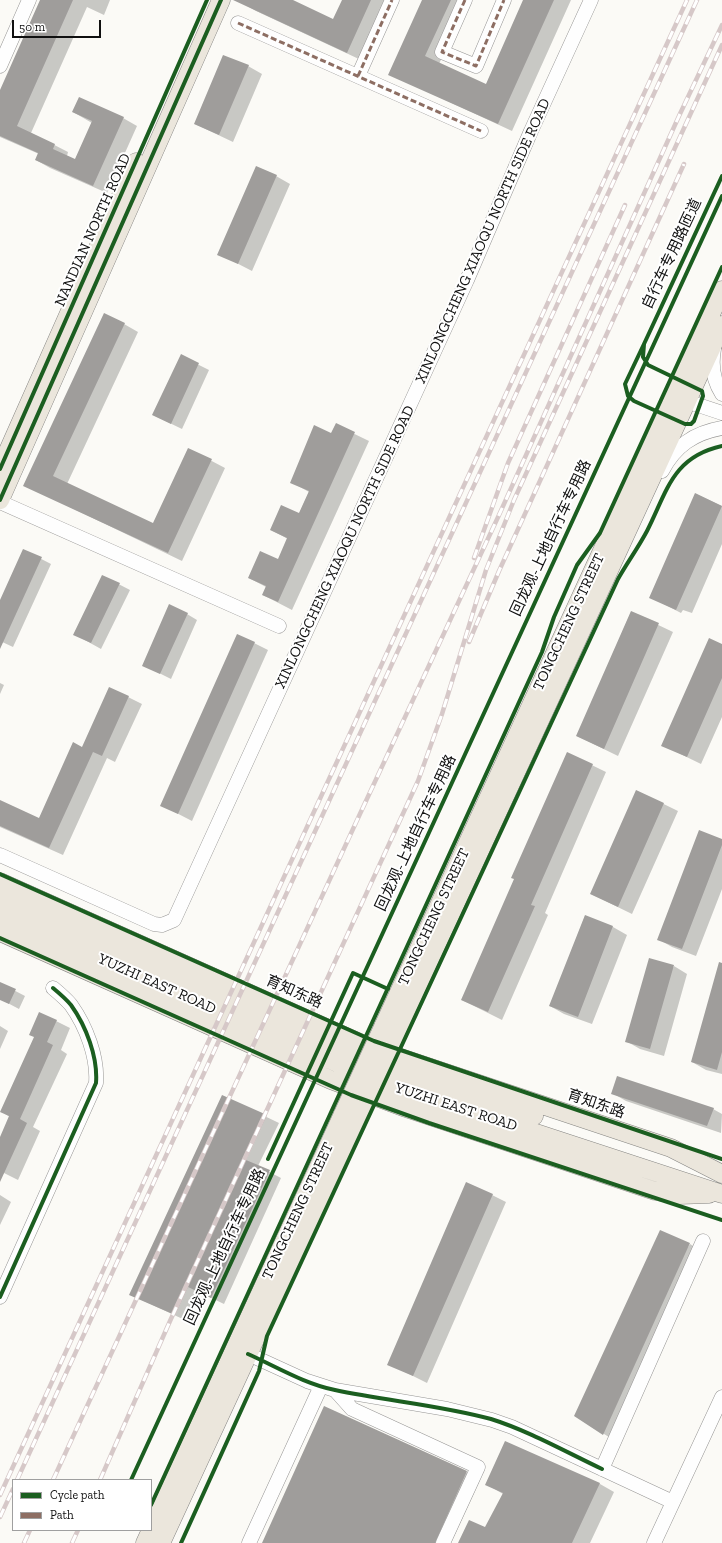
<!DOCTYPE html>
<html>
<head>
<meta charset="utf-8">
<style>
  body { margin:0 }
  #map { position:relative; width:722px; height:1543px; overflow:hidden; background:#fbfaf6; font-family:"Zilla Slab",serif }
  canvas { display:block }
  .legend { position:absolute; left:12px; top:1479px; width:140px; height:52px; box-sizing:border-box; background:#fff; border:1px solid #9f9f9f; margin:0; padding:5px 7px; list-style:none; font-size:12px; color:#101010 }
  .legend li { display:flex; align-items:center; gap:8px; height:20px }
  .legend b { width:20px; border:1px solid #9f9f9f }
  .scale { position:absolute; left:12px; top:20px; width:89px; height:18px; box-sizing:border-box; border:2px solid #101010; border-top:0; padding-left:5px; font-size:12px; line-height:14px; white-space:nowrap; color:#101010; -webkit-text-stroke:3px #fff; paint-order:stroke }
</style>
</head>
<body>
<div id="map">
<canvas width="722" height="1543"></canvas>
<ul class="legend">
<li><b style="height:5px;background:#1b5e20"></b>Cycle path</li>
<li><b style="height:5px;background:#8d6e63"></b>Path</li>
</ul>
<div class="scale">50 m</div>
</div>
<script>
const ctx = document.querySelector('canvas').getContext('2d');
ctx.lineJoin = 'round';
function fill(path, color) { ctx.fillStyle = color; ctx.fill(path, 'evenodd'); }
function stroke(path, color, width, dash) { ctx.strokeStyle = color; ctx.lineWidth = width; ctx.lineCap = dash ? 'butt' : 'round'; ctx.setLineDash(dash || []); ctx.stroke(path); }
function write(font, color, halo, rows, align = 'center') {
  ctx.font = font + ' "Zilla Slab","Noto Sans SC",serif'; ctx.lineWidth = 4; ctx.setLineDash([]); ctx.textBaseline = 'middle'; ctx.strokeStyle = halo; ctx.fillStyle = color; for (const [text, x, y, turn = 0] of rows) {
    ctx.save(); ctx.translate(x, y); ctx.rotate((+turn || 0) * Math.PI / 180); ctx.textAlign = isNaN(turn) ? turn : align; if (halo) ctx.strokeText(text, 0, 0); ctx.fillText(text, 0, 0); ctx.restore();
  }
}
fill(new Path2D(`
  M41,0H110L104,15L87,7L31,133L68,152L67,156L75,160L92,123L73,112L123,118L137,126L107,193L50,168L36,160L39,154L0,137V93Z
  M243,0H290L334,20L343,0H388L361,60L256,11L242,3Z
  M423,0H468L439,64L486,85L524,0H571L512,131L389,74Z
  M248,66L262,74L233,142L195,124Z
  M276,176L290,184L252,271L219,254Z
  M124,324L138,332L67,484L153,525L189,449L225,468L182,561L24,485Z
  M181,356L209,370L182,429L153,415Z
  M336,425L369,441L292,610L263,595L266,587L249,578L278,561L288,539L271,530L299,514L309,492L291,482L332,435Z
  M696,494L722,506V544L692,613L683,610L681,613L650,597Z
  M24,550L51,564L13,647L0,641V604Z
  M103,576L130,590L101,649L74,634Z
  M631,612L673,632L618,756L577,736Z
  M187,614L197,620L171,679L143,665Z
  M254,643L268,650L192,821L161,805Z
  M722,645V717L701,764L662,745Z
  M0,683L4,685L0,694Z
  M128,697L142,704L115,762L107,758L63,855L0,827V801L39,819L83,748Z
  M567,753L606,772L545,913L548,915L502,1020L462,1000L516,879Z
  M637,791L678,811L632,914L591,894Z
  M722,840V889L696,956L672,947L658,939Z
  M585,916L613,927L627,935L592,1024L564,1014L550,1006Z
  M674,966L687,974L664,1056L640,1049L626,1041Z
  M722,981V1074L706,1070L692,1062Z
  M0,983L25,996L19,1009L0,999Z
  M56,1021L70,1028L61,1050L67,1054L33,1127L40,1131L18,1180L0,1171V1139L10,1117L2,1112Z
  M0,1026L8,1031L0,1049Z
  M612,1093L713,1109L722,1114L721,1133L626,1101Z
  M223,1096L279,1123L258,1166L281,1178L224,1304L201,1293L187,1321L131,1295Z
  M0,1195L11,1202L0,1225Z
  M492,1195L506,1202L427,1383L389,1364Z
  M690,1244L703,1252L617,1442L575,1416Z
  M506,1442L600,1484L614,1492L590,1543H459L485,1529L503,1494L486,1484Z
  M466,1472L480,1480L451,1543H263Z`), '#0003');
fill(new Path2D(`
  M40,0H73L17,126L55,144L53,149L75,159L92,121L72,112L79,97L124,117L93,186L35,160L38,153L0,136V90Z
  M233,0H293L333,19L342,0H371L347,53Z
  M422,0H451L425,56L486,84L523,0H554L498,124L388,75Z
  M223,55L249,65L219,135L194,124Z
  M256,166L277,175L238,264L217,255Z
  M104,313L125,323L53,476L153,523L188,448L212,459L168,553L23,486Z
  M181,354L199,363L171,424L152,415Z
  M336,423L355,432L278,602L262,595L266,586L248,578L260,551L278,559L287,538L270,530L281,505L299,513L309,491L290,483L314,425L331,433Z
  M695,493L722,506L676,610L649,598Z
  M23,549L42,557L0,649V600Z
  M102,575L120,583L91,643L73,635Z
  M169,604L188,613L160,674L142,666Z
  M631,611L659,623L604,749L576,736Z
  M237,634L255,642L178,814L160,806Z
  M709,638L722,644V678L687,757L661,746Z
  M109,687L129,696L102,756L93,752L49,848L0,826V800L39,818L73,742L82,747Z
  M567,752L593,764L531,905L535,906L488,1012L461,1000L514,879L511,878Z
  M636,790L664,803L618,907L590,894Z
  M699,830L722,839V845L682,949L657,940Z
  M585,915L613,926L578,1017L549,1006Z
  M649,958L674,965L650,1049L625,1042Z
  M719,962L722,963V1052L717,1070L691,1062Z
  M0,982L16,989L9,1004L0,1000Z
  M39,1012L57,1020L47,1042L53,1045L20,1119L27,1123L0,1182V1137L9,1116L0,1112L34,1037L29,1035Z
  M617,1076L714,1108L707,1126L611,1094Z
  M222,1095L267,1115L246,1160L270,1170L211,1298L188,1287L175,1315L129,1295Z
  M466,1182L493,1194L413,1376L387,1365Z
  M660,1230L690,1243L603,1435L574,1416Z
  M324,1406L467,1471L435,1543H262Z
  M505,1441L600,1483L572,1543H458L469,1520L485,1527L503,1493L485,1485Z`), '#9f9d9b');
const minor = new Path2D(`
  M465,0L442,52L476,66L504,0
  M238,23L481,131
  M0,66L29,0
  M358,76L392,0
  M714,349C711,365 713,380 722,394
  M677,398L722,413
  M662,471C675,446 694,433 722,428
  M0,502L279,626
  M0,855L154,924L162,925L174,920L467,280L531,131L591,0
  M0,1297L96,1083C98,1057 86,1026 71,1005C66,999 59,993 53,988
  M248,1354L307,1381L335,1390L447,1409L492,1420L512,1427L673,1502
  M335,1390L352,1409L478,1467L443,1543
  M602,1469L703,1241
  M249,1543L321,1386
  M654,1543L722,1397`);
const major = new Path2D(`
  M0,469L136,162
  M0,500L221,0
  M0,882L371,1048L671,1148L722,1174
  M0,898L366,1059L442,1087L534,1116
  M0,914L360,1073L411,1092L722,1194
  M0,932L331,1080L406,1108L655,1191L679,1195L709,1194
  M383,1027L722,290
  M396,1033L722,325
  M145,1543L343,1114
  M161,1543L356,1121`);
stroke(minor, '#969594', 15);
stroke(major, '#838381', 19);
stroke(minor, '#fefefe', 14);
stroke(major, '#ebe6dc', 18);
const rail = new Path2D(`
  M474,558L508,463L625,205
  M469,642L499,571L684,164
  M17,1480L697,0
  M53,1480L359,816L499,515L679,116L722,25
  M100,1480L170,1321L418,781L442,714L486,570L514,500L722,45
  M0,1495L687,0
  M0,1517L13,1489
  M24,1543L30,1530
  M72,1543L78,1530`);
stroke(rail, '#d6c8c8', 4.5);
stroke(rail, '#fff', 3, [9]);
const majorBridge = new Path2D(`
  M343,1114L383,1027
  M356,1121L396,1033`);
stroke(majorBridge, '#838381', 19, []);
stroke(majorBridge, '#ebe6dc', 18);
stroke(new Path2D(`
  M465,0L442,52L476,66L504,0
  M238,23L481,131
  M358,76L392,0`), '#8d6e63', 3, [6, 3]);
stroke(new Path2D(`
  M644,344L643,357L648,365L702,391L703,396L694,421L691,424H685L634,401L628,396L625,384Z
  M644,344L722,176
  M0,469L207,0
  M0,500L221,0
  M0,874L374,1041L722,1159
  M0,938L351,1095L429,1123L722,1220
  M268,1159L353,973L388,989
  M0,1297L96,1083C98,1057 86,1026 71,1005C66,999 59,993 53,988
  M248,1354C277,1367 305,1384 335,1390C387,1401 440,1405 491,1419C529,1431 566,1452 602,1469
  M131,1480L722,196
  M151,1505L542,652L554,617L577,565L600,533L722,267
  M181,1543L259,1371L267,1336L618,579C627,563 638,548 647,531C667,492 672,457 722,446`), '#1b5e20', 4);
write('15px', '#101010', '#fff', [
  ["NANDIAN NORTH ROAD",93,230,-66],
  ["XINLONGCHENG XIAOQU NORTH SIDE ROAD",483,241,-66],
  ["自行车专用路匝道",672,254,-65],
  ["回龙观-上地自行车专用路",551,538,-65],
  ["XINLONGCHENG XIAOQU NORTH SIDE ROAD",345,547,-65],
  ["TONGCHENG STREET",569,622,-65],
  ["回龙观-上地自行车专用路",416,833,-65],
  ["TONGCHENG STREET",434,917,-65],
  ["YUZHI EAST ROAD",157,984,24],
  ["育知东路",294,992,24],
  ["育知东路",596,1104,19],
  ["YUZHI EAST ROAD",456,1107,18],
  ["TONGCHENG STREET",298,1211,-65],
  ["回龙观-上地自行车专用路",225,1247,-65]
]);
</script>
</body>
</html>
